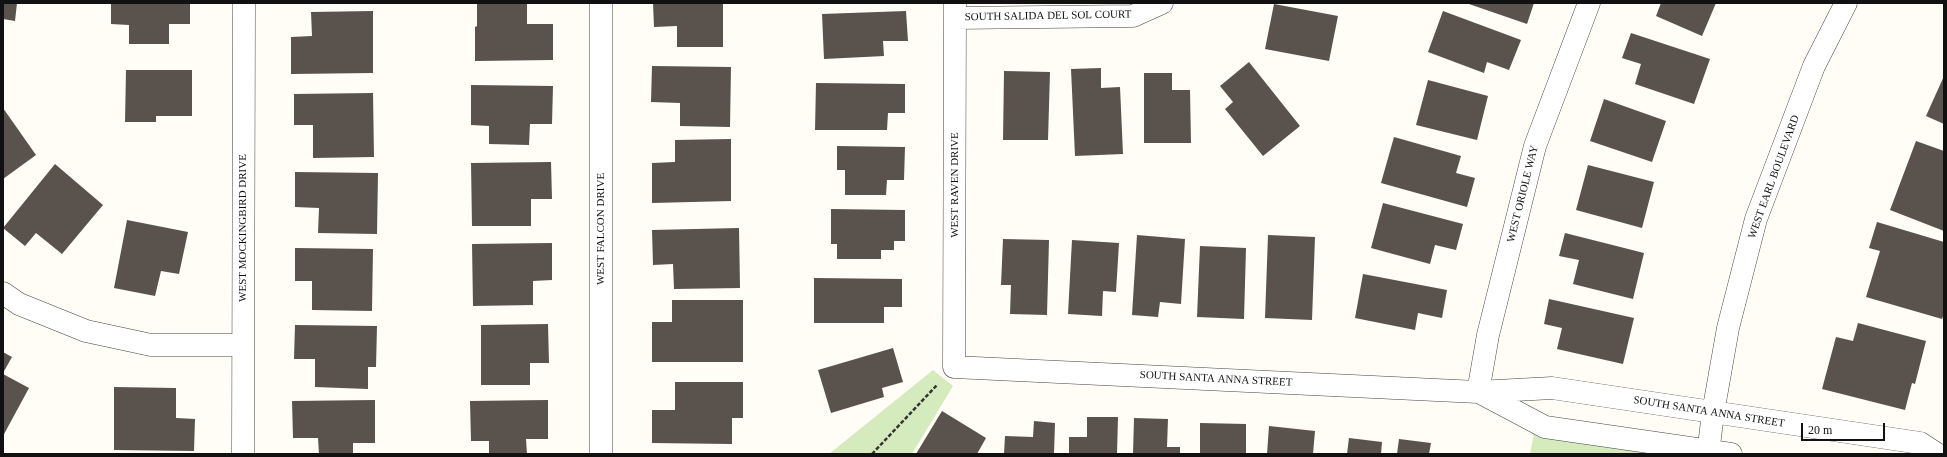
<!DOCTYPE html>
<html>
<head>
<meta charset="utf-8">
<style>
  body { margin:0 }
  #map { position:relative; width:1947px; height:457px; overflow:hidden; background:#fffdf5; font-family:"Times New Roman",serif }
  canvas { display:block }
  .frame { position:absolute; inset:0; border:4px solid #111; pointer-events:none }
  .scale { position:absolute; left:1801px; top:423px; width:84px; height:18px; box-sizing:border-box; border:2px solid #111; border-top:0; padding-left:5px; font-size:12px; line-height:14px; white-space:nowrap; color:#111; -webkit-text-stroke:3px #fff; paint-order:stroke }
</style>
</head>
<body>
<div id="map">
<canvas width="1947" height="457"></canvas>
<div class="frame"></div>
<div class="scale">20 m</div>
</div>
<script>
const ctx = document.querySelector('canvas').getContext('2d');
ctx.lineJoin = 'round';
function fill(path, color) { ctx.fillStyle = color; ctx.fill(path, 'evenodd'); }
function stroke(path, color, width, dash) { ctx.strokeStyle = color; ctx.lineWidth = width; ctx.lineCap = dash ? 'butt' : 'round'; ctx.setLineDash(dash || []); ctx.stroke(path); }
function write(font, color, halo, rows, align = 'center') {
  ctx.font = font + ' "Times New Roman",serif'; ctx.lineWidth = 4; ctx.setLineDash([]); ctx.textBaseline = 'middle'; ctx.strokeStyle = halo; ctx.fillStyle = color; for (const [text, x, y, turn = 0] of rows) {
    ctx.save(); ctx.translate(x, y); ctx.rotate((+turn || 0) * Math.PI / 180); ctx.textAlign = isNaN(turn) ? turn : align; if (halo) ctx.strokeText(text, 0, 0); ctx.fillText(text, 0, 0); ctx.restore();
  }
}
fill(new Path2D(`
  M933,370L953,386L912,454H829Z
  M1534,433L1657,454H1530Z`), '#d5ebbd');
fill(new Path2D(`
  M3,3H17L15,21L3,19Z
  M111,3H190V24H169V44H129V25L111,24Z
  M477,3H527V24H553V60L475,61V27L477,26Z
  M653,3H723V47H677V26L654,27Z
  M1466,3H1534L1527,24Z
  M1661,3H1716L1702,36L1656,16Z
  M1274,4L1338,16L1329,61L1265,49Z
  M373,11V73L291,74V37L312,36L311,12Z
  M906,11L908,41H883L884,56L824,59L822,14Z
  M1443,11L1521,40L1509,70L1487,62L1484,73L1428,52Z
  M1631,33L1710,59L1694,104L1635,84L1641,64L1622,58Z
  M1249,62L1300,126L1263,156L1225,109L1233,102L1220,86Z
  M652,66L731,67L730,127L680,126V103L651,102Z
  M1101,68V88L1120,87L1123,154L1075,156L1071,69Z
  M126,70H192V116H156V122H125Z
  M1004,71L1050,72L1048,140H1003Z
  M1144,73H1172V90H1190L1191,143H1144Z
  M1944,76V124L1926,116Z
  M1428,80L1488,96L1477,140L1416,125Z
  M816,83L905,84V113H888L887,130H815Z
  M471,85L553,86L552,124H530L529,145L489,144V126L471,125Z
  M373,93L374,157L313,158V125H294V94Z
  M1604,99L1666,121L1652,162L1590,141Z
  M3,108L36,155L3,179Z
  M1394,137L1461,156L1456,173L1475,178L1467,207L1381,183Z
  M731,139V201L652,203V163L675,162V140Z
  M1916,141L1944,151V231L1890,210Z
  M837,146L905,147L904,180H887L886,195H845V170H837Z
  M551,162L552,199H531V226H472L471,163Z
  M55,164L103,205L62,254L36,233L25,246L3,228Z
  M1588,165L1654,182L1642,228L1576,210Z
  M295,172L378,173L377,234L318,233L319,208L295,207Z
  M1383,203L1463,224L1456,250L1435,245L1430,264L1371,248Z
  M831,209L905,210V241H894V250H881V259H837V244H831Z
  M127,220L188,232L179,274L161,271L155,296L114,288Z
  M1877,222L1944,242V314L1942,319L1866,297L1880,251L1869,248Z
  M739,228L740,288L674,289L673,264L653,265L652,230Z
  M1565,233L1644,253L1633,299L1573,284L1579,260L1559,256Z
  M1137,235L1185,239L1181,304L1160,302L1158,317L1132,315Z
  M1268,235L1315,237L1312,320L1265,318Z
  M1003,239L1049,240L1047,315L1010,314L1011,285H1001Z
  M1072,240L1119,243L1116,292L1103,291L1102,316L1068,314Z
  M552,243V280L533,281V305L473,306L472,244Z
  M1200,246L1246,248L1244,319L1197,317Z
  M295,248L373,249L372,311L312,310V281H295Z
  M1363,274L1447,290L1442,318L1418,313L1415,330L1355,318Z
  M814,278L902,279V307H884V323H814Z
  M1549,299L1634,318L1623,364L1557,349L1562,328L1544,324Z
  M672,300H743V362H652V322H672Z
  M1858,323L1926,341L1915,384L1912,383L1905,410L1822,389L1836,337L1853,341Z
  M548,324L549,363H530V385H481V325Z
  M295,325L377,326L376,367H368V389L315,387V359H294Z
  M893,348L903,382L882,388L884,397L831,413L818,370Z
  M3,352L12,357L3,373Z
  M3,374L29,388L3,436Z
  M675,382H743V418H732V444L652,443V410H675Z
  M114,387L176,388V418L195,419L194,451L114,450Z
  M375,400V443H353V454H319L318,438H293L292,401Z
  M548,400V439H526L527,454H489V441H471L470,401Z
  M942,411L986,438L977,454H916Z
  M1087,417H1118L1117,454H1069V437H1087Z
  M1134,418L1168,419L1167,447H1180V454H1133Z
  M1034,421L1055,423L1054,454H1004L1005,436L1033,437Z
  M1200,423L1246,424V454H1200Z
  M1269,426L1315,431L1313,454H1267Z
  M1349,438L1382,442L1381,454H1347Z
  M1399,439L1431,443L1429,454H1397Z`), '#5a524d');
const minor = new Path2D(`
  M955,3L954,367L1478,392L1552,388L1920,443L1937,454
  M955,18L1133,16L1162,3
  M3,293L19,304L86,331L151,345H243
  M1478,392L1488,335L1535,146L1589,3
  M1479,392L1545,427L1731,454
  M243,454L244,3
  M601,454V3
  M1708,454L1713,413L1728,328L1756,219L1814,66L1846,3`);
stroke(minor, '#444', 23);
stroke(new Path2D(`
  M872,454L937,385`), '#333', 2.5, [4, 2]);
stroke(minor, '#fff', 22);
write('11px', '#111', '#fff', [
  ["SOUTH SALIDA DEL SOL COURT",1048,16,-1],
  ["WEST EARL BOULEVARD",1774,177,-70],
  ["WEST RAVEN DRIVE",955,185,-90],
  ["WEST ORIOLE WAY",1523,194,-76],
  ["WEST MOCKINGBIRD DRIVE",243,228,-90],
  ["WEST FALCON DRIVE",601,229,-90],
  ["SOUTH SANTA ANNA STREET",1216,379,3],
  ["SOUTH SANTA ANNA STREET",1709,412,9]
]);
</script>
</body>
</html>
